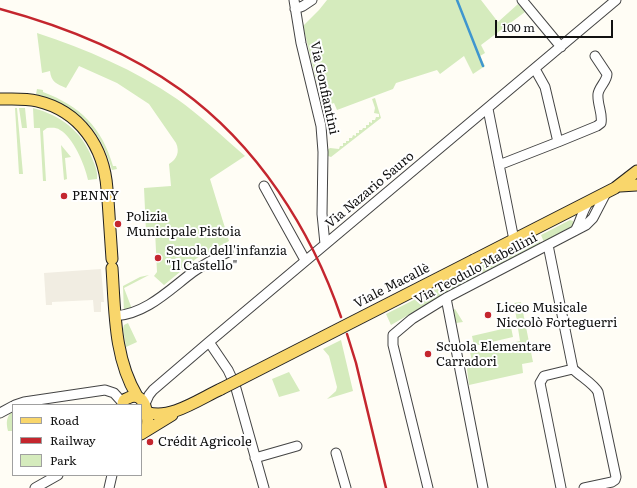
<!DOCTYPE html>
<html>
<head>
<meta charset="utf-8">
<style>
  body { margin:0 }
  #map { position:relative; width:637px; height:488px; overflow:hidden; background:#fffdf5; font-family:Literata,serif }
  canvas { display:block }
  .legend { position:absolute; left:12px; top:404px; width:130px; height:72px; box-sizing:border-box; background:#fff; border:1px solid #a0a0a0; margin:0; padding:5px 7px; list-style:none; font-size:12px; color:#111 }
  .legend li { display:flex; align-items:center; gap:8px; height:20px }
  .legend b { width:20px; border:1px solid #a0a0a0 }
  .scale { position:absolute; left:495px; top:20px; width:118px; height:18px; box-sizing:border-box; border:2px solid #111; border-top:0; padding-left:5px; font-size:12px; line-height:14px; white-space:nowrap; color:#111; -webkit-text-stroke:3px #fff; paint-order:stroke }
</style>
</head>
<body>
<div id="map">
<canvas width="637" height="488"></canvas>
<ul class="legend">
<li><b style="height:5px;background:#f9d66b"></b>Road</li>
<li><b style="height:5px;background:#c4262e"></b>Railway</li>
<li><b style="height:11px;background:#d5ebbd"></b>Park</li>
</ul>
<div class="scale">100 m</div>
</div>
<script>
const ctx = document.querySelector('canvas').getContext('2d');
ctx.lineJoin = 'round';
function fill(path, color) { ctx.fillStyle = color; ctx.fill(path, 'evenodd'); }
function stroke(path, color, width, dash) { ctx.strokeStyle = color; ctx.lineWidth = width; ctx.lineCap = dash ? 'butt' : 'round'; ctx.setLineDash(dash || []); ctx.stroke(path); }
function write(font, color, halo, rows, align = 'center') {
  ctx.font = font + ' Literata,serif'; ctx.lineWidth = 4; ctx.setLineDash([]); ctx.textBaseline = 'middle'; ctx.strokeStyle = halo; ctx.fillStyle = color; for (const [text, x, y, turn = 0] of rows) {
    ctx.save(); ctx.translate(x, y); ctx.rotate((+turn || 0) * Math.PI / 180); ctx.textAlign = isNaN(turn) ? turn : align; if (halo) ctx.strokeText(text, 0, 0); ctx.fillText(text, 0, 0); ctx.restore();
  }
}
fill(new Path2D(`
  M327,0H481L498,22L518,4L525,12L481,45L485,53L480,56L485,66L473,74L464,56L440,74L437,70L396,83L393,89L337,110L334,103L323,107L303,26L319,10Z
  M37,33C86,49 135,70 177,99C201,116 223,137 245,156L210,179L229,241L197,258L164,285L154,276L157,272L155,230L146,231L144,188L171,186L169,164C177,159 180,152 176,143L149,104L117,83L79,66L66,88C57,84 51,82 50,71L42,73Z
  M37,89L43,90V92C80,106 102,127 113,166H116L117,169L112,170C100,127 78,107 36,94Z
  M375,98L381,118L331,157L328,156L327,150L330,148L339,149L340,146H343V143H346V141H349V138H352L353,135L356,136V133H359V130H362L363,128H366V125H369V122L372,123V120H375L376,117H379V114L374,113L375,108L372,99Z
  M15,108H17L23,174H19Z
  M19,108H25L27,128H22Z
  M33,108C60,115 82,131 92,158C95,165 98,172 97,179L88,180C85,165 73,137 60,130C56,127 51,128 47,128L43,131L46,181H43L40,128H34Z
  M61,145L71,157L65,158L67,179L64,180Z
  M570,220L573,221L574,224L572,227L544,242L541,235Z
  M537,237L541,243L482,273L479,267Z
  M475,269L478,275L391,325L386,314Z
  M149,275L124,288L132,309L124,313L123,286L140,277Z
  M521,302L533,362L522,364L523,373L469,385L467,369L472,361L470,352L520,341L514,303Z
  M455,309L463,322L456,323L453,310Z
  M128,323L137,342L126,347L123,329L124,325Z
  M511,327L513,337L474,346L472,336Z
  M341,340L353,391L327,399L336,391L337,387L329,356L323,349Z
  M289,372L300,391L279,397L272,379Z
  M13,411V431H8C6,423 6,416 13,411Z`), '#d5ebbd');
fill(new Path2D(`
  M101,269L104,302H101V312H94L93,300L52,302V305H46L44,273Z`), '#f1ede2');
stroke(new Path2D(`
  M457,0L483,66`), '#3f96cf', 2.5);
const minor = new Path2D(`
  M294,0L301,43L321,126L323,152L322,214L325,244
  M522,0L561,47
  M295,9L303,6L312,0
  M488,109L514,240
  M558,142L597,126L601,123C603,114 597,104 598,94C599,87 607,81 607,74L595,56
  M499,165L558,142L545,87L535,69
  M264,186L305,260
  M575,231C581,221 582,211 588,203
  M548,245L573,369L544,376L540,383L561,488
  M446,298L483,488
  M115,316C146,314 169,290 193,272C204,264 216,258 228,252
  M209,342L228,370L235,385L264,488
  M573,369C580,376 595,385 598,392L616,477L615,480L612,482L584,488
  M145,404L149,395L153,390L209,342L616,0
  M15,405L24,402L105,390L114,393L123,403
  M0,413L13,406
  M336,453L346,488
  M255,458L297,446
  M35,488L58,475
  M109,488L112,475
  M428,488L393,345V335L412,319L446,298L586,225L593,218L606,193`);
const major = new Path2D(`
  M0,99C12,99 25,98 37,101C80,111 104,147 107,189
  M620,186L637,185
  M108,200L112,259
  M474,260L615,188L637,171
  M112,268C115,311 114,358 137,396
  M123,405C123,401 124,399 128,398C146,389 149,418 147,429
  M147,412C169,421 201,398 221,389
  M141,434L172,415`);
stroke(minor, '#444', 11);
stroke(major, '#222', 13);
stroke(minor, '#fff', 9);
stroke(major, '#f9d66b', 11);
stroke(new Path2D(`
  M0,9C63,26 128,52 181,90C257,145 311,229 341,317
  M347,334L356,363L386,488`), '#c4262e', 2.5);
const majorBridge = new Path2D(`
  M221,389L474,260`);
stroke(majorBridge, '#222', 13, []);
stroke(majorBridge, '#f9d66b', 11);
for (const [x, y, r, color] of [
  [64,196,4,"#c4262e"],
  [118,224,4,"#c4262e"],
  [158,258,4,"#c4262e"],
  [488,315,4,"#c4262e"],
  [428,354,4,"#c4262e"],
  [150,442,4,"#c4262e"]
]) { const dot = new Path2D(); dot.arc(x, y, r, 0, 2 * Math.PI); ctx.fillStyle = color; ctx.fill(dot); stroke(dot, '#fff', 1.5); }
write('13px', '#111', '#fff', [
  ["Via Gonfiantini",324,88,78],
  ["Via Nazario Sauro",370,190,-40],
  ["Via Teodulo Mabellini",476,269,-28],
  ["Viale Macallè",392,286,-27]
]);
write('13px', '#111', '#fff', [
  ["PENNY",72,196],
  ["Polizia",126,217],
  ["Municipale Pistoia",126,232],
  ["Scuola dell'infanzia",166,251],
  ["\"Il Castello\"",166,266],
  ["Liceo Musicale",496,308],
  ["Niccolò Forteguerri",496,323],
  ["Scuola Elementare",436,347],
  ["Carradori",436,362],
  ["Crédit Agricole",158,442]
], 'left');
</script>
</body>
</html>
